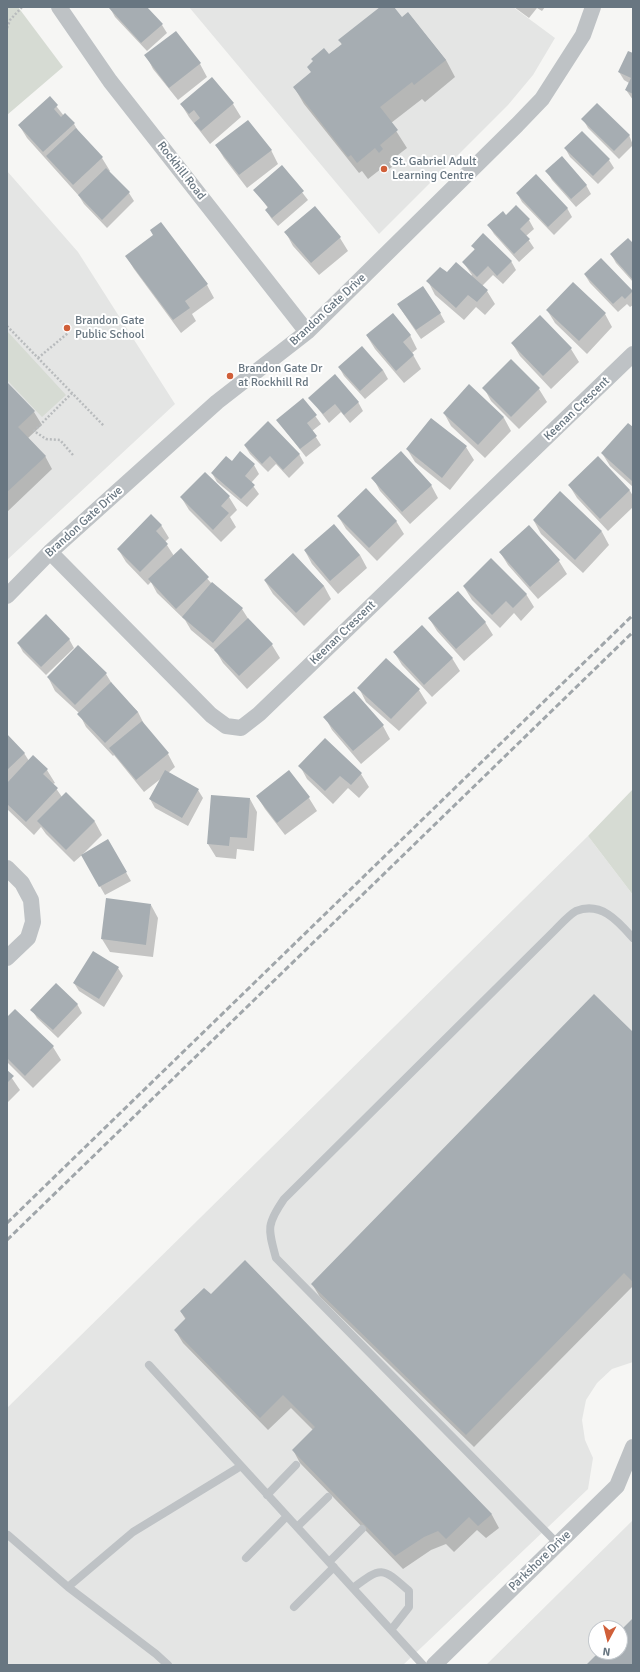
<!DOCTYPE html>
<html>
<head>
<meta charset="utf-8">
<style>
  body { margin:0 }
  #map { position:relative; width:640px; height:1672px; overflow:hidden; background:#f6f6f4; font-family:Signika,sans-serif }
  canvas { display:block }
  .frame { position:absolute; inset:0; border:8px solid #687681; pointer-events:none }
  .north { position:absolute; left:588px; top:1620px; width:40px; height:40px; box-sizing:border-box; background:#fff; border:1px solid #c3c8cd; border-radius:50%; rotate:187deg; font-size:11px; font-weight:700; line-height:16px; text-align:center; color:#687681 }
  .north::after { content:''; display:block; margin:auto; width:14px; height:18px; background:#d05f39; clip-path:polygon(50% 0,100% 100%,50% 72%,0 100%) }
</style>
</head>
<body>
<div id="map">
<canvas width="640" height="1672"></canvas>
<div class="frame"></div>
<div class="north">N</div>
</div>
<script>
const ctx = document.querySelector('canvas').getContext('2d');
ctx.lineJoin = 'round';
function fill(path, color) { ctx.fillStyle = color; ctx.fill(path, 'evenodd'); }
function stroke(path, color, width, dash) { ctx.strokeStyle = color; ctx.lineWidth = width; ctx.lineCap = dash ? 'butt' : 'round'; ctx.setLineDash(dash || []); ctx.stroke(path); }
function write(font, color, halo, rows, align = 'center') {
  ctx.font = font + ' Signika,sans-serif'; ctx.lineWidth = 4; ctx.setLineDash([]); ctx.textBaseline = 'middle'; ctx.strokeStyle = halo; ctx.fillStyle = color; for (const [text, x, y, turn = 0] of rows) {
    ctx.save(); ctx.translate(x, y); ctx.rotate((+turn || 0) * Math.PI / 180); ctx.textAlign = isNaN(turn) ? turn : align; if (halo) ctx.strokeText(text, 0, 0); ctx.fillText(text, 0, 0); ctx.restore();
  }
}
fill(new Path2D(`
  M189,7H513L555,38L533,75L508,105L379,234Z
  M7,171L78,252L175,404L7,560Z
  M588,836L633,895V1362L612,1369L597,1383L586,1400L582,1420L585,1440L593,1458L588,1489L403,1665H7V1408Z
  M633,1520V1665H486ZM596,1628H620V1652H596Z`), '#e4e5e4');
fill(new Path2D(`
  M7,7H18L63,67L7,115Z
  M7,331L66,395L42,417L7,380Z
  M633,789V895L588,836Z`), '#d6dbd3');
fill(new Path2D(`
  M111,7H145L162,25L167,33L147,51L115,17L110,8Z
  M382,7H393L402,18L408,13L446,60L455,77L425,102L422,99L391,123L407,148L389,162L392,167L389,169L386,165L368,179L362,171L359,173L304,104L294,87L312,73L308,67L328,55L342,45L340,40Z
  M514,7H545L542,11L537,8L529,18Z
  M633,54V100L626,90L629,83L624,80L619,72Z
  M146,55L200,64L207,77L178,100L153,69Z
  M212,78L233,104L241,117L210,144L189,117L181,104Z
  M50,98L64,116L74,124L80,134L102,158L110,171L109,172L129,193L134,201L107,228L84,204L79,196L27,138L19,125Z
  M583,119L629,135L633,145L619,159L588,128Z
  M582,132L609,160L614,168L598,184L570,157L565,148Z
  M216,145L271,150L278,164L247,188L224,158Z
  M282,166L308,200L278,226L271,218L266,210L268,208L255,190Z
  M547,171L586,185L591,194L576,207L552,180Z
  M517,193L567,208L572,217L554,235L522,202Z
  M516,206L529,220L534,229L526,236L534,248L519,262L494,234L489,226L506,216Z
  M315,208L340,238L348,251L319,275L293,246L286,233Z
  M633,245V282L616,263L611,254Z
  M472,246L511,261L516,270L503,284L493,275L482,286L487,291L495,304L485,315L476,307L464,320L435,295L428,281L447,274L471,276L472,275L463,262L475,250Z
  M126,256L207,285L214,298L192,314L196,321L181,333L134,269Z
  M585,275L632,292L633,305L630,307L627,304L618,312L590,283Z
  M398,305L440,313L445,322L421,339Z
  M547,310L605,314L612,327L587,354L555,323Z
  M410,335L417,349L412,353L421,369L404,383L375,349L367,336Z
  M512,343L571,349L579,362L551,389L520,356Z
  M339,367L383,370L388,379L365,399L344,376Z
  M7,383L34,412L42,425L28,438L45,456L52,469L7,512Z
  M470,386L504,418L511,431L485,458L451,426L444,413Z
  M484,388L539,389L547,402L519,429L491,401Z
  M310,398L358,402L363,411L350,423L341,412L329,423Z
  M303,399L321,424L312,431L321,445L306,457L277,420Z
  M431,419L466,447L474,460L450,490L415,462L407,449Z
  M628,424L633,428V487L610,466L602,453Z
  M245,446L299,454L304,463L289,478L276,464L268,472L250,454Z
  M241,453L254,465L259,474L251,483L259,494L247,507L217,482L212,473L232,463Z
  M598,458L630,491L633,496V507L608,531L577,498L569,485Z
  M205,473L229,497L237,510L230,517L236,527L221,542L189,510L181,497Z
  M373,478L431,485L438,498L410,524L380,491Z
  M560,493L602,532L609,545L583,573L541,534L534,521Z
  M338,516L396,521L404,534L377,561L346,529Z
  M161,525L169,538L165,542L174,556L181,549L212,584L242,609L249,620L272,645L280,658L247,689L223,663L216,651L191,630L185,620L157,593L151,582L148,585L126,562L118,549Z
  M529,527L559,561L567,574L538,599L508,565L500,552Z
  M305,551L360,555L367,568L338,594L312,564Z
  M293,554L324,586L331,599L304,626L273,594L265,581Z
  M464,587L526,594L534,607L521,621L514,613L500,628L472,600Z
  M429,618L485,622L493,635L464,661L437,631Z
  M69,639L74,648L46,675L23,652L18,643Z
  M394,652L452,658L460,671L432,697L402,665Z
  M386,660L419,690L427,703L399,731L366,702L359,688Z
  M106,674L114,687L138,712L145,726L168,754L175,767L168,773L198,790L203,798L188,826L155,808L150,799L163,777L144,792L114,755L113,756L86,727L79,713L55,691L48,677Z
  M325,717L383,726L390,739L361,764L332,730Z
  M7,735L24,753L29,761L47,770L55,783L53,784L62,797L66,793L95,822L102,835L82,855L108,841L131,881L105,895L82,855L74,862L46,834L41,827L34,835L7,809Z
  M325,740L361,774L369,787L359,798L348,788L333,804L307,779L300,766Z
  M289,772L309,798L317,811L285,835L265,809L257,796Z
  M212,796L250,799L257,812L254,851L237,849L236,859L216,857L208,844Z
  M151,905L158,918L153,957L110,952L102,939Z
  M118,968L123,976L104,1007L79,991L74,983Z
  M77,1004L82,1013L58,1038L37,1018L32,1010Z
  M7,1019L53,1047L61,1060L33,1088L7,1062Z
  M633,1034V1286L474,1447L320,1297L312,1284Z
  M7,1071L20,1090L7,1103Z
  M245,1261L492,1515L499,1528L486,1538L477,1530L454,1552L446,1544L431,1550L403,1569L300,1463L293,1450L313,1430L291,1408L268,1430L183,1343L175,1330L186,1320L181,1312L211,1295Z`), '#0003');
fill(new Path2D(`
  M110,7H147L163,24L141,43L109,8Z
  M380,7H394L402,17L408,12L446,60L414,85L412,82L380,107L398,130L380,145L383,149L379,153L375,148L357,163L351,155L348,157L293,87L311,72L307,67L313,61L311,59L324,48L329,54L342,44L338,40Z
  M176,31L201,63L169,88L144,55Z
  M628,51L633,53V94L625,90L631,78L618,72Z
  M212,77L234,103L201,131L194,123L200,118L194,110L189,114L180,104Z
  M50,96L58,105L54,109L61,117L65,113L75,123L43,152L18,125Z
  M597,103L630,135L614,151L581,119Z
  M248,120L272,150L239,175L215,145Z
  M76,128L103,157L73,185L46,156Z
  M582,131L610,159L593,176L564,148Z
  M562,156L587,185L571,199L545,171Z
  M282,165L304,191L272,218L265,210L268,207L253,190Z
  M106,168L130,192L102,220L78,195Z
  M536,174L568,208L548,227L516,193Z
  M516,205L530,219L520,229L530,239L514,254L487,225L503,211L506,215Z
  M315,206L341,237L311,263L284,232Z
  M161,222L208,284L185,301L190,308L173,320L125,256L153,235L150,230Z
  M483,233L512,261L497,276L488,266L477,277L462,262L475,249L471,246Z
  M628,238L633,243V280L610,254Z
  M601,258L633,291L625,299L622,296L613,304L584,274Z
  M456,262L488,290L477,302L468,295L456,308L426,281L440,267L447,272Z
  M573,282L606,313L579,341L546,310Z
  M423,286L441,313L416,330L397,304Z
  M393,313L411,335L403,342L414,355L396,371L366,335Z
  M540,315L572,348L543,376L511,343Z
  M362,346L383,370L360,391L338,367Z
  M511,359L540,388L511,417L482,388Z
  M335,374L359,402L344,415L335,404L323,414L308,398Z
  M7,382L35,411L18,427L46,456L7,492Z
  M469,384L504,417L478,445L443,413Z
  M303,398L317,415L307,423L317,436L300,449L276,420Z
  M431,418L467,446L442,478L406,449Z
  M268,421L300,454L283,470L270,456L262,464L244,445Z
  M628,423L633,427L632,481L601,453Z
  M240,451L255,464L245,476L255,485L241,499L211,473L226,456L232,461Z
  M401,451L432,485L402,512L371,478Z
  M598,456L630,490L600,519L568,485Z
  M205,472L230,496L221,506L229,513L213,530L180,497Z
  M366,488L397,521L369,548L337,516Z
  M560,491L602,531L575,560L533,520Z
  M151,514L162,525L156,531L168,544L140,572L117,549Z
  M334,524L360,555L330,581L304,550Z
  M529,525L560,560L530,587L499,552Z
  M181,548L209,577L176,609L148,579Z
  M293,553L324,586L296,613L264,580Z
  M491,558L527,594L513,608L506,601L492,615L463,586Z
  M212,582L243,608L213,643L182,617Z
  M458,591L486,622L456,649L428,618Z
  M46,614L70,639L41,667L17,643Z
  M248,618L273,644L239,676L214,650Z
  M422,625L453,658L424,685L393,652Z
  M78,645L107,673L75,705L47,677Z
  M386,658L420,689L391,719L357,688Z
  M111,682L138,712L105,743L77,714Z
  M354,691L384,725L353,751L323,717Z
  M142,721L169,753L136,780L109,748Z
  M7,734L25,753L7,770Z
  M325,738L362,773L351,785L340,776L325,791L298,766Z
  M33,755L48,769L43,774L58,788L26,822L7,804V783Z
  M165,770L199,789L182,818L149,799Z
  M289,770L310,797L277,823L256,796Z
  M66,792L95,821L66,850L37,821Z
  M211,795L250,798L247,838L230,837L229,846L207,844Z
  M108,839L127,872L99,887L81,855Z
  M106,898L151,904L146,945L101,939Z
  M93,951L119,967L99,999L73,983Z
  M56,983L78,1004L53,1030L30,1010Z
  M594,994L633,1032V1282L624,1273L466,1435L311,1284Z
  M15,1009L54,1046L25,1076L7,1058V1017Z
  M7,1070L14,1076L7,1083Z
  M245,1260L460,1481L492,1514L478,1526L469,1517L446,1539L438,1531L424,1537L395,1556L292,1450L315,1427L283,1395L260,1418L174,1330L186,1318L180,1311L204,1288L211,1294Z
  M633,1618V1665H586L599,1652H620V1631Z`), '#a6adb2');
stroke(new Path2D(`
  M7,28L10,20L22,7
  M7,326L104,426
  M38,358L68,333
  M72,393L34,431L46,439L60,440L73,455`), '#b8bbbd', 2.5, [2, 2]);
stroke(new Path2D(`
  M149,1365L423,1665
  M267,1495L296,1465
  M297,1527L328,1497
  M8,1535L68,1587
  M558,1544L276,1258C268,1229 266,1225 284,1199L555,930C561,924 569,915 576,911C601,901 618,921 633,938
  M246,1558L287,1516
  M329,1562L362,1529
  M353,1588C382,1566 382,1567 409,1591V1607L391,1630
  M294,1607L334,1567
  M168,1665L156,1654L68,1587L133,1532L241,1466`), '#bec2c5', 8);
stroke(new Path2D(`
  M59,7L110,81L307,332
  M50,552L211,715L226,726L241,728L259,714L633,354
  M7,596L50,552L217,402L307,332L517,125L542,99L583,35L593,7
  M7,868L22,883L31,900L33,922L28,938L7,958
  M434,1665L617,1486L633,1447`), '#bec2c5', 16);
stroke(new Path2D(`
  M7,1223L633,615
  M7,1240L633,632`), '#a0a6aa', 3, [6, 3]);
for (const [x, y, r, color] of [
  [384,169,4,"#d05f39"],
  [67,328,4,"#d05f39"],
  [230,376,4,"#d05f39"]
]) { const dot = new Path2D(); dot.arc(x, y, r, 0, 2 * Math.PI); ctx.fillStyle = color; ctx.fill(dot); stroke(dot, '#fff', 1.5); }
write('12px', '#687681', '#fff', [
  ["St. Gabriel Adult",392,162],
  ["Learning Centre",392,176],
  ["Brandon Gate",75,321],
  ["Public School",75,335],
  ["Brandon Gate Dr",238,369],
  ["at Rockhill Rd",238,383]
], 'left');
write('12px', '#687681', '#fff', [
  ["Rockhill Road",181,171,52],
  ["Brandon Gate Drive",328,310,-43],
  ["Keenan Crescent",577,409,-44],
  ["Brandon Gate Drive",84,522,-42],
  ["Keenan Crescent",343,633,-44],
  ["Parkshore Drive",540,1561,-44]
]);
</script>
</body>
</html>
